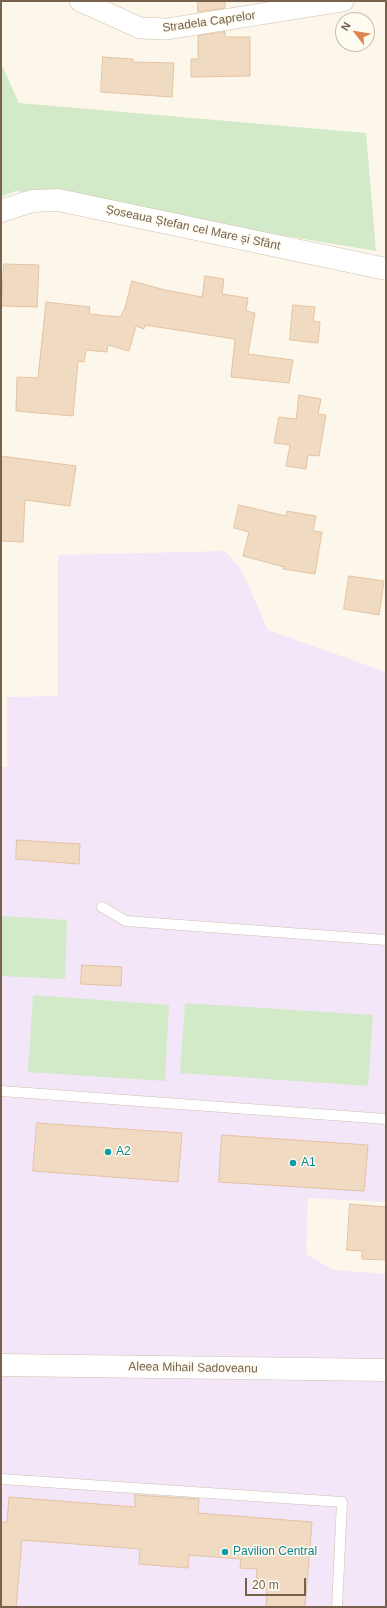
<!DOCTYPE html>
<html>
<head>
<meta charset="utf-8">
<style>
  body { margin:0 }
  #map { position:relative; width:387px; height:1608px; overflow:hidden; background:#fcf7ea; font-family:Arial,sans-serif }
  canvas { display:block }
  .frame { position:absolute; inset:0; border:2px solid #77614d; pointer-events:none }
  .north { position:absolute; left:335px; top:12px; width:40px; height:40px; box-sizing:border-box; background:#fefbf0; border:1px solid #c8bdaf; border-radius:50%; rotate:301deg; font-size:11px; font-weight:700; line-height:16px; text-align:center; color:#77614d }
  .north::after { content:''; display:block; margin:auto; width:14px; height:18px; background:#e18454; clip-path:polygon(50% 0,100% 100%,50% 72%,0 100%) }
  .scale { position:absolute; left:245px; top:1578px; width:61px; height:18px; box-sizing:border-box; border:2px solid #77614d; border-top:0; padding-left:5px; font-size:12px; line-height:14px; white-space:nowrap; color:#77614d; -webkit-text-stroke:3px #fefbf0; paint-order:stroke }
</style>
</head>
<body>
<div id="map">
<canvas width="387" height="1608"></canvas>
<div class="frame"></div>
<div class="north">N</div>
<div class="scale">20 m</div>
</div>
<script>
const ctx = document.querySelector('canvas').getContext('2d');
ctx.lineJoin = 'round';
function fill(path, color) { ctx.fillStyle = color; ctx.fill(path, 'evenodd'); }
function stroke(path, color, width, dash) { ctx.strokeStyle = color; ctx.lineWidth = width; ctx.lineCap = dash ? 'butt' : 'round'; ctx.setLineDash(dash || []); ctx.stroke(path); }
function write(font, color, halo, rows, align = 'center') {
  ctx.font = font + ' Arial,sans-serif'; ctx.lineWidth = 3; ctx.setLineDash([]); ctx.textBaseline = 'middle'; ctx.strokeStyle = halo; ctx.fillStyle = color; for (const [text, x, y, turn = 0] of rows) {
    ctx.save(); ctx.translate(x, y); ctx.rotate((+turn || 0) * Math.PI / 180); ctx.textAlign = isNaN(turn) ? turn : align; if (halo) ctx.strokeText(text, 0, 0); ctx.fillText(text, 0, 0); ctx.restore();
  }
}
fill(new Path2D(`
  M225,551L241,569L268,630L386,672V1202L308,1198L306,1254L333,1270L386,1274V1607H1V767H7V697L58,696V555Z`), '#f4e6f9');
fill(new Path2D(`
  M1,63L19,103L366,133L376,251L16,191L1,197Z
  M1,916L67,920L65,979L1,976Z
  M33,995L169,1005L165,1081L28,1072Z
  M185,1003L373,1015L368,1086L180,1073Z`), '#d2eac8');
const building = new Path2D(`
  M198,1H225V8L198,12Z
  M225,32V37H250V76L191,77V59H198V36Z
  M103,57L133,59V62L174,63L172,97L101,92Z
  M4,264L39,265L37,307L2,306Z
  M205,276L224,279L222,294L248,298L246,311L255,313L248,354L293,360L289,383L231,377L235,339L145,325L144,329L136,326L129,351L108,345L107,352L86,350L84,362L78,361L73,416L16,411L17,377L38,378L46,302L90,307L89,314L121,317L123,311H124L132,281L165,290L202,297Z
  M293,305L315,307L313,321L320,322L318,343L290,340Z
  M299,395L321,399L318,414L326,415L319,456L308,455L306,469L286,466L290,445L274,443L279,417L296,419Z
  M1,456L76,466L70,506L25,500L23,542L2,541Z
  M239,505L286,516L287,511L316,516L313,531L322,532L315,574L283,569L284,567L243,556L249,532L234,528Z
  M349,576L384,581L379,615L344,609Z
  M17,840L80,844L79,864L16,859Z
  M82,965L122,967L121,986L81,984Z
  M37,1123L182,1133L178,1182L33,1171Z
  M222,1135L368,1145L364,1191L219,1182Z
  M350,1204L386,1207V1260L362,1259V1251L347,1250Z
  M135,1495L199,1499L198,1513L312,1522L305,1607H266L267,1589L256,1588L257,1569L240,1568L241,1559L189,1555L188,1568L139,1564L140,1549L22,1540L16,1607H1V1522H7L9,1497L135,1507Z`);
fill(building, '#f1dac2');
stroke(building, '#e3c3a3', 1);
const service = new Path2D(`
  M102,907L126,921L386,940
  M1,1091L386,1119
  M1,1479L342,1502L337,1607`);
const minor = new Path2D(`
  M80,1L140,28L167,29L343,1`);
const tertiary = new Path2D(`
  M1,211L32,201L58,200L386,269`);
const secondary = new Path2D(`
  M1,1365L386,1370`);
stroke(service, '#cec0af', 11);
stroke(minor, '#cec0af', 22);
stroke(tertiary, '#cec0af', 23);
stroke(secondary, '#d1c2ad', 23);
stroke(service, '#fff', 10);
stroke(minor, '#fff', 21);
stroke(tertiary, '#fff', 22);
stroke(secondary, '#fff', 22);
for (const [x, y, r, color] of [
  [108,1152,4,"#0f9aa8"],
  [293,1163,4,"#0f9aa8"],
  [225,1552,4,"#0f9aa8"]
]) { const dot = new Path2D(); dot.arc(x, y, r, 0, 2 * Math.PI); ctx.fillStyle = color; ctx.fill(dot); stroke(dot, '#fefbf0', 1.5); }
write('12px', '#77614d', '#fefbf0', [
  ["Stradela Caprelor",209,22,-8],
  ["Șoseaua Ștefan cel Mare și Sfânt",193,228,12],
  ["Aleea Mihail Sadoveanu",193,1368,1]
]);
write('12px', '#0d838f', '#fefbf0', [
  ["A2",116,1152],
  ["A1",301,1163],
  ["Pavilion Central",233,1552]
], 'left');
</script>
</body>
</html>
